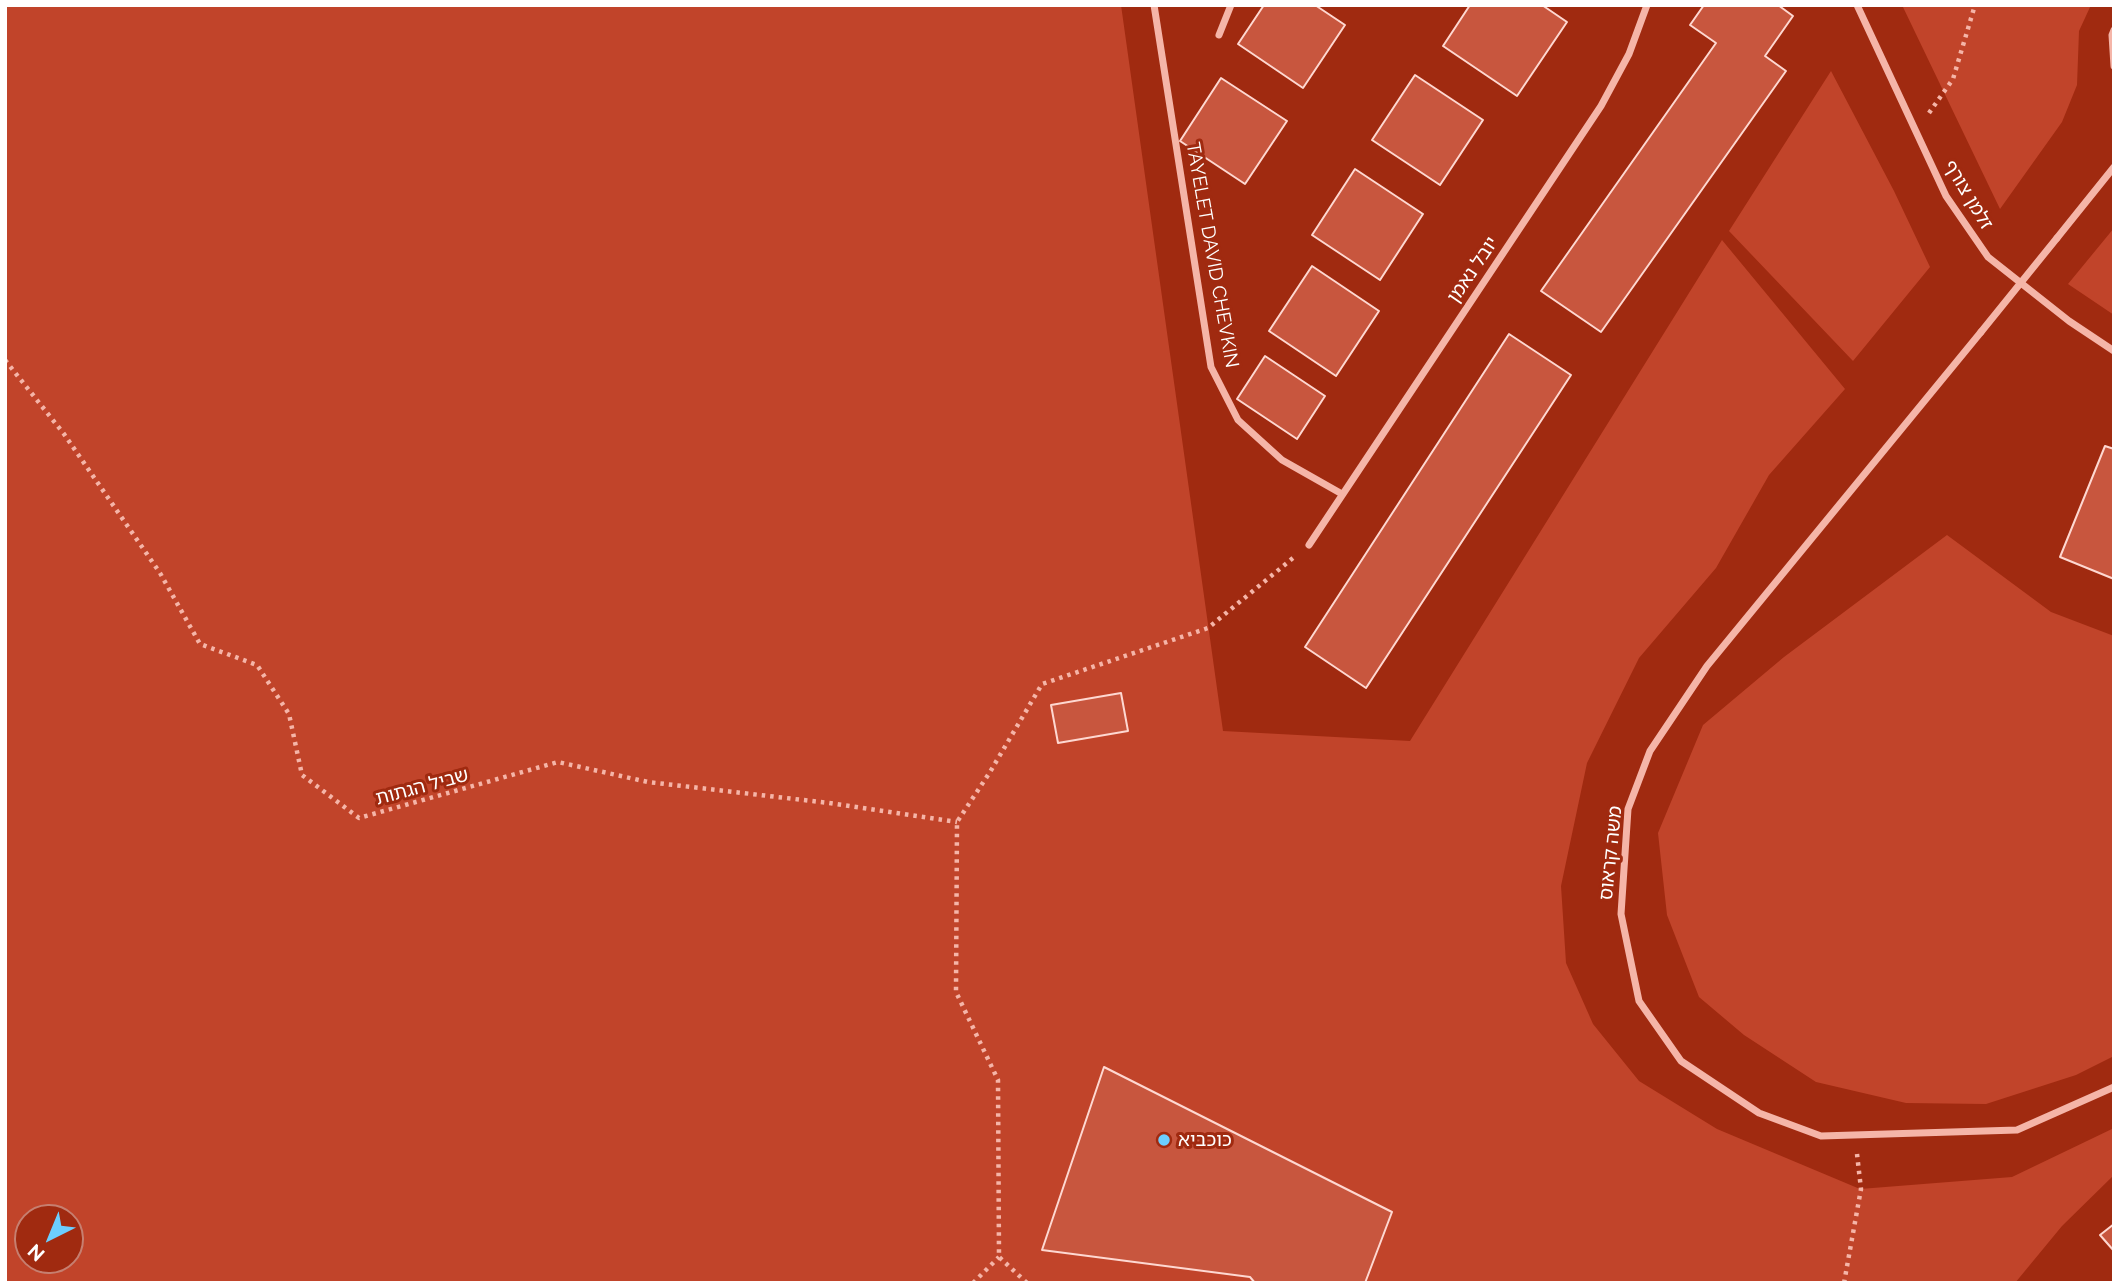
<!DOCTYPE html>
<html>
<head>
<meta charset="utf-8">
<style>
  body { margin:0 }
  #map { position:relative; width:2119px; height:1288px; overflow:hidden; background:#a02a10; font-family:Raleway,sans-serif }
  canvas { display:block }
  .frame { position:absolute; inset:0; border:7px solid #fff; pointer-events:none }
  .north { position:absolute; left:14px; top:1204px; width:70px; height:70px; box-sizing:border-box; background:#a02a10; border:2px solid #c67f70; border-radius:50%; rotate:223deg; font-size:19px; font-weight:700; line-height:28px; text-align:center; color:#fff }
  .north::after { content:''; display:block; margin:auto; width:24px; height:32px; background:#6cceff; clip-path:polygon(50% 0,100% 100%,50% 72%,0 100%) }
</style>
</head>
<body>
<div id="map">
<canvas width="2119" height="1288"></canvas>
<div class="frame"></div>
<div class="north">N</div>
</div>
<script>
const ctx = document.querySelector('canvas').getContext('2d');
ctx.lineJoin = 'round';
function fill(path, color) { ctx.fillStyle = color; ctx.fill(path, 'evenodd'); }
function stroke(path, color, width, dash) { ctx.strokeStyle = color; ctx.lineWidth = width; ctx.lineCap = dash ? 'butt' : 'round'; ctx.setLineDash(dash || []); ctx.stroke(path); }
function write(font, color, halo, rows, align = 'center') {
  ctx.font = font + ' Raleway,"Noto Sans Hebrew",sans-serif'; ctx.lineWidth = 6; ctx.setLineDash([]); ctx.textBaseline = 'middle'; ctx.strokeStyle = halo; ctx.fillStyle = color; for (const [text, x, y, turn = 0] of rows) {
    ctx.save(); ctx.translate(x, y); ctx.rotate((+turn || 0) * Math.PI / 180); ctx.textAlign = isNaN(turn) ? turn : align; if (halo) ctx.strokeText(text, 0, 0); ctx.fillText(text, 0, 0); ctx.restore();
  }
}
fill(new Path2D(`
  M5,5H1121L1223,731L1410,741L1722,240L1845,389L1769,475L1716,568L1639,658L1587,763L1561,886L1566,963L1593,1024L1639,1081L1717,1129L1860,1189L2012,1177L2114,1128V1175L2062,1226L2015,1283H5ZM28,1218H70V1260H28Z
  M1902,5H2091L2079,31L2077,85L2062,122L2000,209Z
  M1831,71L1894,191L1930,267L1853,361L1729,231Z
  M2114,228V315L2068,284Z
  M1947,535L2051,612L2114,636V1056L2076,1075L1986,1104L1906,1103L1816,1082L1744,1035L1699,997L1667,915L1658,833L1703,725L1784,657Z`), '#c1442a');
const building = new Path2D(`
  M1264,5H1315L1345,25L1303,88L1238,44Z
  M1470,5H1542L1567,22L1517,96L1443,46Z
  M1704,5H1778L1793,16L1765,56L1786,71L1601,332L1541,291L1716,43L1690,25Z
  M1415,75L1483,120L1440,185L1372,140Z
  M1221,78L1287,121L1245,184L1180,141Z
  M1355,169L1423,214L1380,280L1312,235Z
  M1312,266L1379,311L1336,376L1269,331Z
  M1509,334L1571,375L1366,688L1305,647Z
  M1265,356L1325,396L1297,439L1237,399Z
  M2105,446L2114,449V579L2060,557Z
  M1121,693L1128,731L1058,743L1051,705Z
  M1104,1067L1392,1212L1365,1283H1255L1250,1277L1042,1250Z
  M2114,1224V1251L2100,1235Z`);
fill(building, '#c8563e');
stroke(building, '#fed8d1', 2);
stroke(new Path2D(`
  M1929,113L1953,79L1975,5
  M5,360L64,434L160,573L200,644L257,665L289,714L302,775L359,818L558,762L648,782L829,803L957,822
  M973,1283L999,1257
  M1027,1283L999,1257L998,1080L956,992L957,822L990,772L1042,684L1208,628L1293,558
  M1844,1283L1861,1189L1857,1154`), '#f5b5a8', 4.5, [3.5, 5]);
stroke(new Path2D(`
  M1154,5L1211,367L1238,420L1282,460L1342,494
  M1857,5L1946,196L1988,257L2069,321L2114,351
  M2114,30L2112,35L2114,66
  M1219,35L1231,5
  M2057,238L2114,167
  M1981,332L1707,666L1650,751L1628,809L1621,914L1639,1001L1681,1061L1759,1113L1821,1136L2017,1130L2114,1087
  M1309,545L1601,106L1629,54L1647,5`), '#f5b5a8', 7);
stroke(new Path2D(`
  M1981,332L2057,238`), '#f5b5a8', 7);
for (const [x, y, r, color] of [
  [1164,1140,7,"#6cceff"]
]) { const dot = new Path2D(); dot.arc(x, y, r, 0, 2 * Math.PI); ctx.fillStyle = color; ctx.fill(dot); stroke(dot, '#a02a10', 2.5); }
write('19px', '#fff', '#a02a10', [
  ["זלמן צורף",1968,195,59],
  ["TAYELET DAVID CHEVKIN",1212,255,80],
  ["יובל נאמן",1473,270,-56],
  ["שביל הגתות",422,787,-15],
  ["משה קראוס",1611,853,-84]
]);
write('19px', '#fff', '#a02a10', [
  ["כוכביא",1178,1140]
], 'left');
</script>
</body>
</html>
